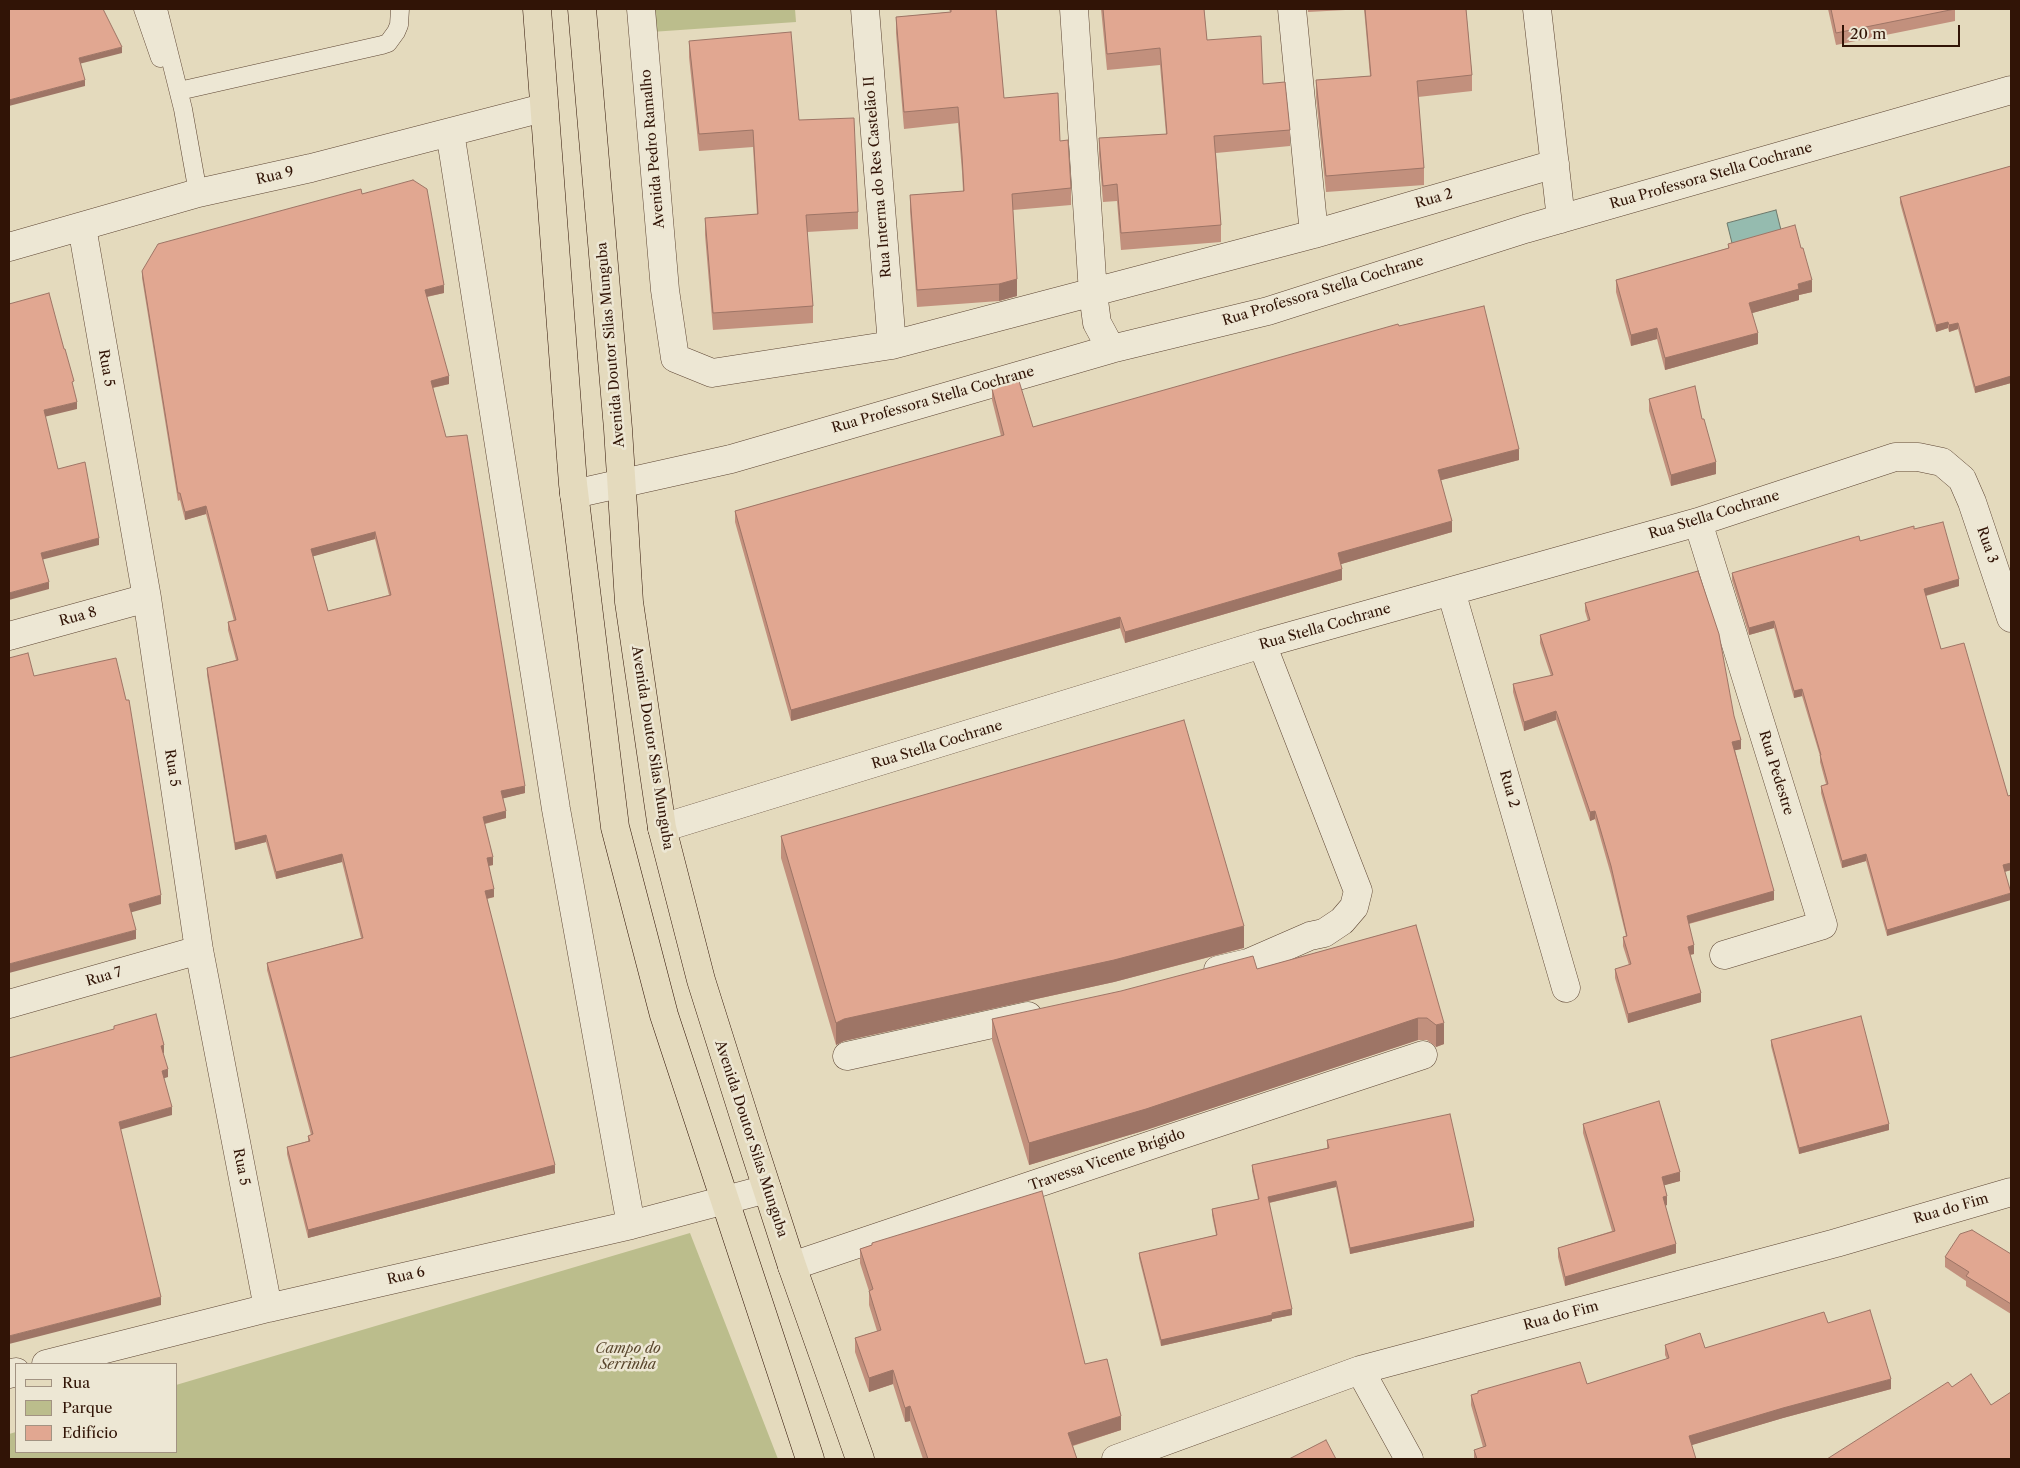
<!DOCTYPE html>
<meta charset="utf-8">
<style>
body{margin:0}
#map{position:relative;width:2020px;height:1468px;overflow:hidden;background:#e4dabd;font-family:"Libre Caslon Text",serif}
canvas{display:block}
.frame{position:absolute;inset:0;border:10px solid #311406;pointer-events:none}
.legend{position:absolute;left:15px;top:1363px;width:162px;height:90px;box-sizing:border-box;background:#ede7d4;border:1px solid #a29382;margin:0;padding:6px 9px;list-style:none;font-size:15px;color:#311406}
.legend li{display:flex;align-items:center;gap:10px;height:25px}
.legend b{width:25px;border:1px solid #a29382}
.scale{position:absolute;left:1842px;top:25px;width:118px;height:22px;box-sizing:border-box;border:2px solid #311406;border-top:0;padding-left:6px;font-size:15px;line-height:18px;white-space:nowrap;color:#311406;-webkit-text-stroke:4px #ede7d4;paint-order:stroke}
</style>
<div id="map">
<canvas width="2020" height="1468"></canvas>
<div class="frame"></div>
<ul class="legend">
<li><b style="height:6px;background:#e4dabd"></b>Rua</li>
<li><b style="height:14px;background:#bbbd8c"></b>Parque</li>
<li><b style="height:14px;background:#e1a791"></b>Edifício</li>
</ul>
<div class="scale">20 m</div>
</div>
<script>
const c = document.querySelector('canvas').getContext('2d');
c.lineJoin = 'round';
function paint(path, color) { c.fillStyle = color; c.fill(path, 'evenodd'); }
const shape = rows => new Path2D(rows.map(r => 'M' + r).join(''));
function trace(path, color, width, dash) { c.strokeStyle = color; c.lineWidth = width; c.lineCap = dash ? 'butt' : 'round'; c.setLineDash(dash || []); c.stroke(path); }
function write(font, color, halo, rows, align = 'center') {
  c.font = font + ' "Libre Caslon Text",serif'; c.lineWidth = 5; c.setLineDash([]); c.textBaseline = 'middle'; c.strokeStyle = halo; c.fillStyle = color; for (const [text, x, y, turn = 0] of rows) {
    c.save(); c.translate(x, y); c.rotate((+turn || 0) * Math.PI / 180); c.textAlign = isNaN(turn) ? turn : align; if (halo) c.strokeText(text, 0, 0); c.fillText(text, 0, 0); c.restore();
  }
}
paint(shape([
 [649,9,795,9,796,22,651,32],
 [690,1233,778,1459,9,1459,9,1434,16,1432,16,1452,176,1452,176,1385]
]), '#bbbd8c');
const water = shape([
 [1776,210,1782,234,1733,247,1727,223,1776,210]
]);
paint(water, '#95bbaf');
trace(water, '#6d786b', 1);
const service = shape([
 [143,9,160,58],
 [158,9,183,109,198,193],
 [179,91,382,45,388,43,396,32,399,25,400,9]
]);
const minor = shape([
 [641,9,665,290,675,358,712,373,892,345,1314,234,1555,164],
 [865,9,892,345],
 [1074,9,1093,293,1097,323,1111,349],
 [1292,9,1314,234],
 [1537,9,1561,219],
 [450,132,556,809,631,1225],
 [82,227,147,598,199,950,268,1308],
 [9,247,198,193,311,168,543,108],
 [574,494,731,459,1111,349,1268,311,1525,229,2011,90],
 [1698,522,1823,925,1724,955],
 [1451,591,1566,988],
 [9,636,147,598],
 [662,828,1262,644,1698,522,1895,457,1918,457,1942,462,1962,479,1972,502,2011,618],
 [1218,970,1248,963,1310,936,1324,933,1342,921,1354,907,1358,891,1262,644],
 [9,1004,199,950],
 [847,1056,1028,1016],
 [792,1266,1172,1138,1423,1055],
 [46,1364,268,1308,631,1225,767,1189],
 [1360,1370,1409,1459],
 [9,1374,16,1372],
 [1116,1459,1360,1370,1836,1243,2011,1192]
]);
const primary = shape([
 [537,9,573,484,615,827,664,1015,810,1459],
 [582,9,618,429,629,602,662,828,701,980,752,1142,792,1266,860,1459]
]);
trace(service, '#5e4634', 19);
trace(minor, '#5e4634', 29);
trace(primary, '#311406', 29);
trace(service, '#ede7d4', 18);
trace(minor, '#ede7d4', 28);
trace(primary, '#e4dabd', 28);
paint(shape([
 [949,9,996,9,1004,98,1060,141,1071,188,1071,205,1013,210,1017,296,999,301,917,307,910,211,910,195,963,191,962,172,958,123,904,129,896,33,896,17,950,12],
 [1101,9,1204,9,1207,40,1263,84,1290,130,1290,146,1216,153,1221,225,1221,242,1121,250,1117,201,1103,202,1099,154,1099,138,1166,134,1160,65,1107,70],
 [1308,9,1466,9,1472,75,1472,91,1418,97,1424,168,1424,185,1326,192,1316,97,1316,80,1370,76,1364,9,1308,12],
 [1828,9,1955,9,1955,21,1836,45],
 [689,41,799,120,858,212,858,229,807,232,813,306,813,323,713,330,705,235,705,218,757,214,753,147,699,151,689,57],
 [2011,166,2011,383,1975,393,1958,329,1949,332,1948,328,1936,332,1900,203,1900,197],
 [362,194,444,293,427,297,449,384,433,388,525,793,503,798,506,818,485,824,493,865,489,866,494,897,487,899,555,1173,308,1238,287,1154,287,1147,308,1141,308,1136,311,1135,267,970,267,963,361,938,342,862,276,879,266,842,235,850,207,675,207,668,236,660,228,630,228,622,234,621,206,514,185,520,180,500,178,501,142,278,142,271],
 [375,539,389,595,328,611,313,556],
 [1728,244,1812,292,1799,295,1799,300,1752,313,1758,344,1665,370,1657,339,1631,346,1616,292,1616,280,1728,248],
 [1399,326,1519,460,1441,480,1452,532,1341,564,1342,580,1125,643,1120,628,791,721,735,522,735,511,1001,436,992,400,992,389,1033,427],
 [1649,399,1716,474,1671,486,1649,411],
 [1914,529,1959,586,1926,596,1941,649,2011,870,2005,872,1887,936,1866,861,1842,868,1821,793,1821,786,1826,784,1820,762,1820,756,1802,696,1794,698,1774,628,1749,635,1732,580,1732,573,1860,541],
 [1585,603,1734,716,1741,749,1735,750,1774,900,1689,924,1694,954,1690,955,1701,1002,1628,1023,1615,978,1615,969,1629,965,1623,946,1623,937,1626,936,1611,875,1595,819,1590,821,1556,720,1524,731,1513,692,1513,684,1551,676,1540,643,1540,635,1588,621,1585,611],
 [781,836,1244,948,1114,982,844,1041,836,1045,781,858],
 [1416,925,1444,1044,1436,1047,1427,1040,1418,1040,1146,1130,1029,1165,992,1040,992,1019,1257,969],
 [1771,1040,1889,1130,1799,1154,1771,1046],
 [1583,1124,1680,1181,1664,1185,1667,1205,1665,1206,1676,1253,1565,1286,1558,1257,1558,1248,1612,1231,1583,1133],
 [1327,1140,1474,1227,1350,1254,1336,1187,1269,1203,1292,1315,1272,1319,1272,1321,1161,1346,1139,1258,1139,1253,1216,1235,1212,1215,1212,1209,1258,1199,1252,1171,1252,1165,1327,1148],
 [872,1243,1085,1364,1121,1430,1073,1446,1077,1459,923,1459,910,1421,905,1422,893,1384,869,1392,855,1352,855,1338,877,1331,869,1305,869,1291,860,1263,860,1249,872,1245],
 [2011,1254,2011,1314,1966,1286,1966,1281,1945,1267,1945,1257],
 [1828,1323,1891,1389,1783,1418,1691,1445,1696,1459,1474,1459,1474,1450,1483,1447,1471,1405,1471,1395,1478,1393,1478,1391,1587,1384,1667,1359,1665,1355,1665,1345,1705,1348]
]), '#c2907d');
paint(shape([
 [122,47,122,53,79,64,79,58],
 [85,80,85,86,9,106,9,100],
 [1017,279,1017,296,999,301,999,284],
 [1812,280,1812,292,1799,295,1799,300,1749,314,1749,303,1798,284],
 [444,285,444,293,425,297,425,290],
 [1948,322,1948,328,1936,332,1936,325],
 [1958,323,1958,329,1949,332,1949,325],
 [1657,328,1657,339,1631,346,1631,335],
 [1758,333,1758,344,1665,370,1665,358],
 [449,376,449,384,431,388,431,381],
 [2011,376,2011,383,1975,393,1975,387],
 [77,402,77,409,44,417,44,410],
 [1519,449,1519,460,1438,481,1438,470],
 [1716,462,1716,474,1671,486,1671,475],
 [206,506,206,514,185,520,185,512],
 [1452,521,1452,532,1338,565,1338,553],
 [375,532,375,539,311,557,311,549],
 [99,538,99,545,41,560,41,553],
 [1342,569,1342,580,1125,643,1125,632],
 [1959,579,1959,586,1924,596,1924,589],
 [49,582,49,589,9,600,9,593],
 [1120,617,1120,628,791,721,791,710],
 [1774,621,1774,628,1749,635,1749,628],
 [1802,689,1802,696,1794,698,1794,691],
 [1556,711,1556,720,1524,731,1524,722],
 [1741,740,1741,749,1732,751,1732,742],
 [525,786,525,793,501,799,501,791],
 [506,811,506,818,483,824,483,817],
 [1595,811,1595,819,1590,821,1590,812],
 [266,835,266,842,235,850,235,843],
 [342,854,342,862,276,879,276,872],
 [1866,854,1866,861,1842,868,1842,861],
 [493,857,493,865,487,866,487,858],
 [2011,863,2011,870,2003,872,2003,865],
 [494,889,494,897,485,899,485,891],
 [1774,891,1774,900,1687,924,1687,916],
 [2011,893,2011,900,1887,936,1887,930],
 [161,895,161,904,129,913,129,904],
 [1244,926,1244,948,1243,948,1114,982,844,1041,836,1045,836,1023,844,1019],
 [136,930,136,939,9,973,9,964],
 [1694,945,1694,954,1688,955,1688,947],
 [1701,993,1701,1002,1628,1023,1628,1014],
 [1418,1018,1418,1040,1146,1130,1029,1165,1029,1143],
 [1444,1023,1444,1044,1436,1047,1436,1025],
 [164,1045,164,1053,161,1054,161,1046],
 [168,1069,168,1077,162,1079,162,1071],
 [172,1107,172,1115,119,1130,119,1122],
 [1889,1124,1889,1130,1799,1154,1799,1148],
 [555,1165,555,1173,308,1238,308,1230],
 [1680,1172,1680,1181,1662,1186,1662,1177],
 [1336,1181,1336,1187,1268,1203,1268,1197],
 [1667,1196,1667,1205,1663,1206,1663,1197],
 [1474,1221,1474,1227,1350,1254,1350,1248],
 [1676,1244,1676,1253,1565,1286,1565,1277],
 [161,1297,161,1305,9,1344,9,1336],
 [1292,1309,1292,1315,1272,1319,1272,1321,1161,1346,1161,1340],
 [893,1370,893,1384,869,1392,869,1378],
 [1891,1379,1891,1389,1783,1418,1689,1446,1689,1436,1783,1408],
 [910,1406,910,1421,905,1422,905,1408],
 [1121,1416,1121,1430,1068,1447,1068,1433]
]), '#9e7566');
const building = shape([
 [9,9,103,9,122,47,79,58,85,80,9,100,9,9],
 [951,9,996,9,1004,98,1058,93,1060,141,1068,140,1071,188,1012,194,1017,279,999,284,917,290,910,195,964,191,962,156,958,107,904,112,896,17,951,12,951,9],
 [1103,9,1204,9,1207,40,1261,36,1263,84,1285,82,1290,130,1214,136,1221,225,1121,233,1117,184,1103,186,1099,138,1167,134,1160,48,1107,54,1103,9],
 [1365,9,1466,9,1472,75,1417,81,1424,168,1326,176,1316,80,1371,76,1365,9],
 [1831,9,1955,9,1836,33,1831,9],
 [791,32,799,120,854,118,858,212,806,215,813,306,713,313,705,218,758,214,753,130,699,134,689,41,791,32],
 [2011,166,2011,376,1975,387,1958,323,1949,325,1948,322,1936,325,1900,197,2011,166],
 [413,180,427,189,444,285,425,290,449,376,431,381,446,437,467,435,525,786,501,791,506,811,483,817,493,857,487,858,494,889,485,891,555,1165,308,1230,287,1147,310,1141,308,1136,313,1134,267,963,363,938,342,854,276,872,266,835,235,843,207,668,238,660,228,622,236,620,206,506,185,512,180,493,178,493,142,271,158,244,361,189,362,194,413,180],
 [375,532,391,595,328,611,311,549,375,532],
 [1795,225,1801,248,1803,248,1812,280,1798,284,1799,289,1749,303,1758,333,1665,358,1657,328,1631,335,1616,280,1729,248,1728,244,1795,225],
 [49,293,64,349,65,349,74,381,72,382,77,402,44,410,58,469,85,462,99,538,41,553,49,582,9,593,9,304,49,293],
 [1484,306,1519,449,1438,470,1452,521,1338,553,1342,569,1125,632,1120,617,791,710,735,511,1004,435,992,389,1019,381,1033,427,1398,324,1399,326,1484,306],
 [1695,386,1702,419,1704,419,1716,462,1671,475,1649,399,1695,386],
 [1943,522,1959,579,1924,589,1941,649,1964,643,2008,796,2011,795,2011,863,2003,865,2011,893,1887,930,1866,854,1842,861,1821,786,1828,784,1820,755,1821,755,1802,689,1794,691,1774,621,1749,628,1732,573,1859,536,1860,541,1914,526,1914,529,1943,522],
 [1698,571,1719,634,1734,716,1741,740,1732,742,1774,891,1687,916,1694,945,1688,947,1701,993,1628,1014,1615,969,1631,964,1623,937,1627,936,1611,866,1595,811,1590,812,1556,711,1524,722,1513,684,1553,675,1540,635,1590,620,1585,603,1698,571],
 [28,653,34,676,116,658,126,700,129,700,161,895,129,904,136,930,9,964,9,658,28,653],
 [1184,720,1244,926,1114,960,844,1019,836,1023,781,836,1184,720],
 [1416,925,1444,1023,1436,1025,1427,1018,1418,1018,1146,1109,1029,1143,992,1019,1121,991,1253,956,1257,969,1416,925],
 [156,1014,164,1045,161,1046,168,1069,162,1071,172,1107,119,1122,161,1297,9,1336,9,1058,114,1029,114,1026,156,1014],
 [1861,1016,1889,1124,1799,1148,1771,1040,1861,1016],
 [1659,1101,1680,1172,1662,1177,1667,1196,1663,1197,1676,1244,1565,1277,1558,1248,1615,1231,1583,1124,1659,1101],
 [1450,1114,1474,1221,1350,1248,1336,1181,1268,1197,1292,1309,1272,1313,1272,1315,1161,1340,1139,1253,1217,1235,1212,1209,1259,1199,1252,1165,1329,1148,1327,1140,1450,1114],
 [1042,1191,1085,1364,1107,1359,1121,1416,1068,1433,1077,1459,928,1459,910,1406,905,1408,893,1370,869,1378,855,1338,881,1330,869,1291,873,1289,860,1249,872,1245,872,1243,1042,1191],
 [1972,1230,2011,1254,2011,1304,1966,1276,1969,1272,1945,1257,1960,1234,1972,1230],
 [1870,1310,1891,1379,1783,1408,1689,1436,1696,1459,1477,1459,1474,1450,1486,1446,1471,1395,1478,1393,1478,1391,1580,1362,1587,1384,1669,1358,1665,1345,1700,1333,1705,1348,1824,1312,1828,1323,1870,1310],
 [1971,1374,1991,1405,2011,1392,2011,1459,1827,1459,1948,1382,1952,1387,1971,1374],
 [1326,1440,1336,1459,1289,1459,1326,1440]
]);
paint(building, '#e1a791');
trace(building, '#9e7566', 1);
write('14px', '#311406', '#ede7d4', [
 ["Avenida Pedro Ramalho",653,149,-95],
 ["Rua 9",275,176,-13],
 ["Rua Professora Stella Cochrane",1711,176,-16],
 ["Rua Interna do Res Castelão II",878,177,-95],
 ["Rua 2",1434,199,-16],
 ["Rua Professora Stella Cochrane",1323,291,-17],
 ["Avenida Doutor Silas Munguba",611,345,-95],
 ["Rua 5",106,368,80],
 ["Rua Professora Stella Cochrane",933,400,-16],
 ["Rua Stella Cochrane",1714,515,-17],
 ["Rua 3",1987,545,71],
 ["Rua 8",78,617,-15],
 ["Rua Stella Cochrane",1325,627,-16],
 ["Rua Stella Cochrane",937,745,-17],
 ["Avenida Doutor Silas Munguba",652,748,81],
 ["Rua 5",172,768,81],
 ["Rua Pedestre",1776,773,73],
 ["Rua 2",1509,789,74],
 ["Rua 7",104,977,-16],
 ["Avenida Doutor Silas Munguba",751,1139,72],
 ["Travessa Vicente Brígido",1107,1160,-19],
 ["Rua 5",241,1167,79],
 ["Rua do Fim",1951,1209,-16],
 ["Rua 6",406,1276,-13],
 ["Rua do Fim",1561,1316,-15]
]);
write('italic 14px', '#5a472e', '#ede7d4', [
 ["Campo do",628,1349],
 ["Serrinha",628,1365]
]);
</script>
